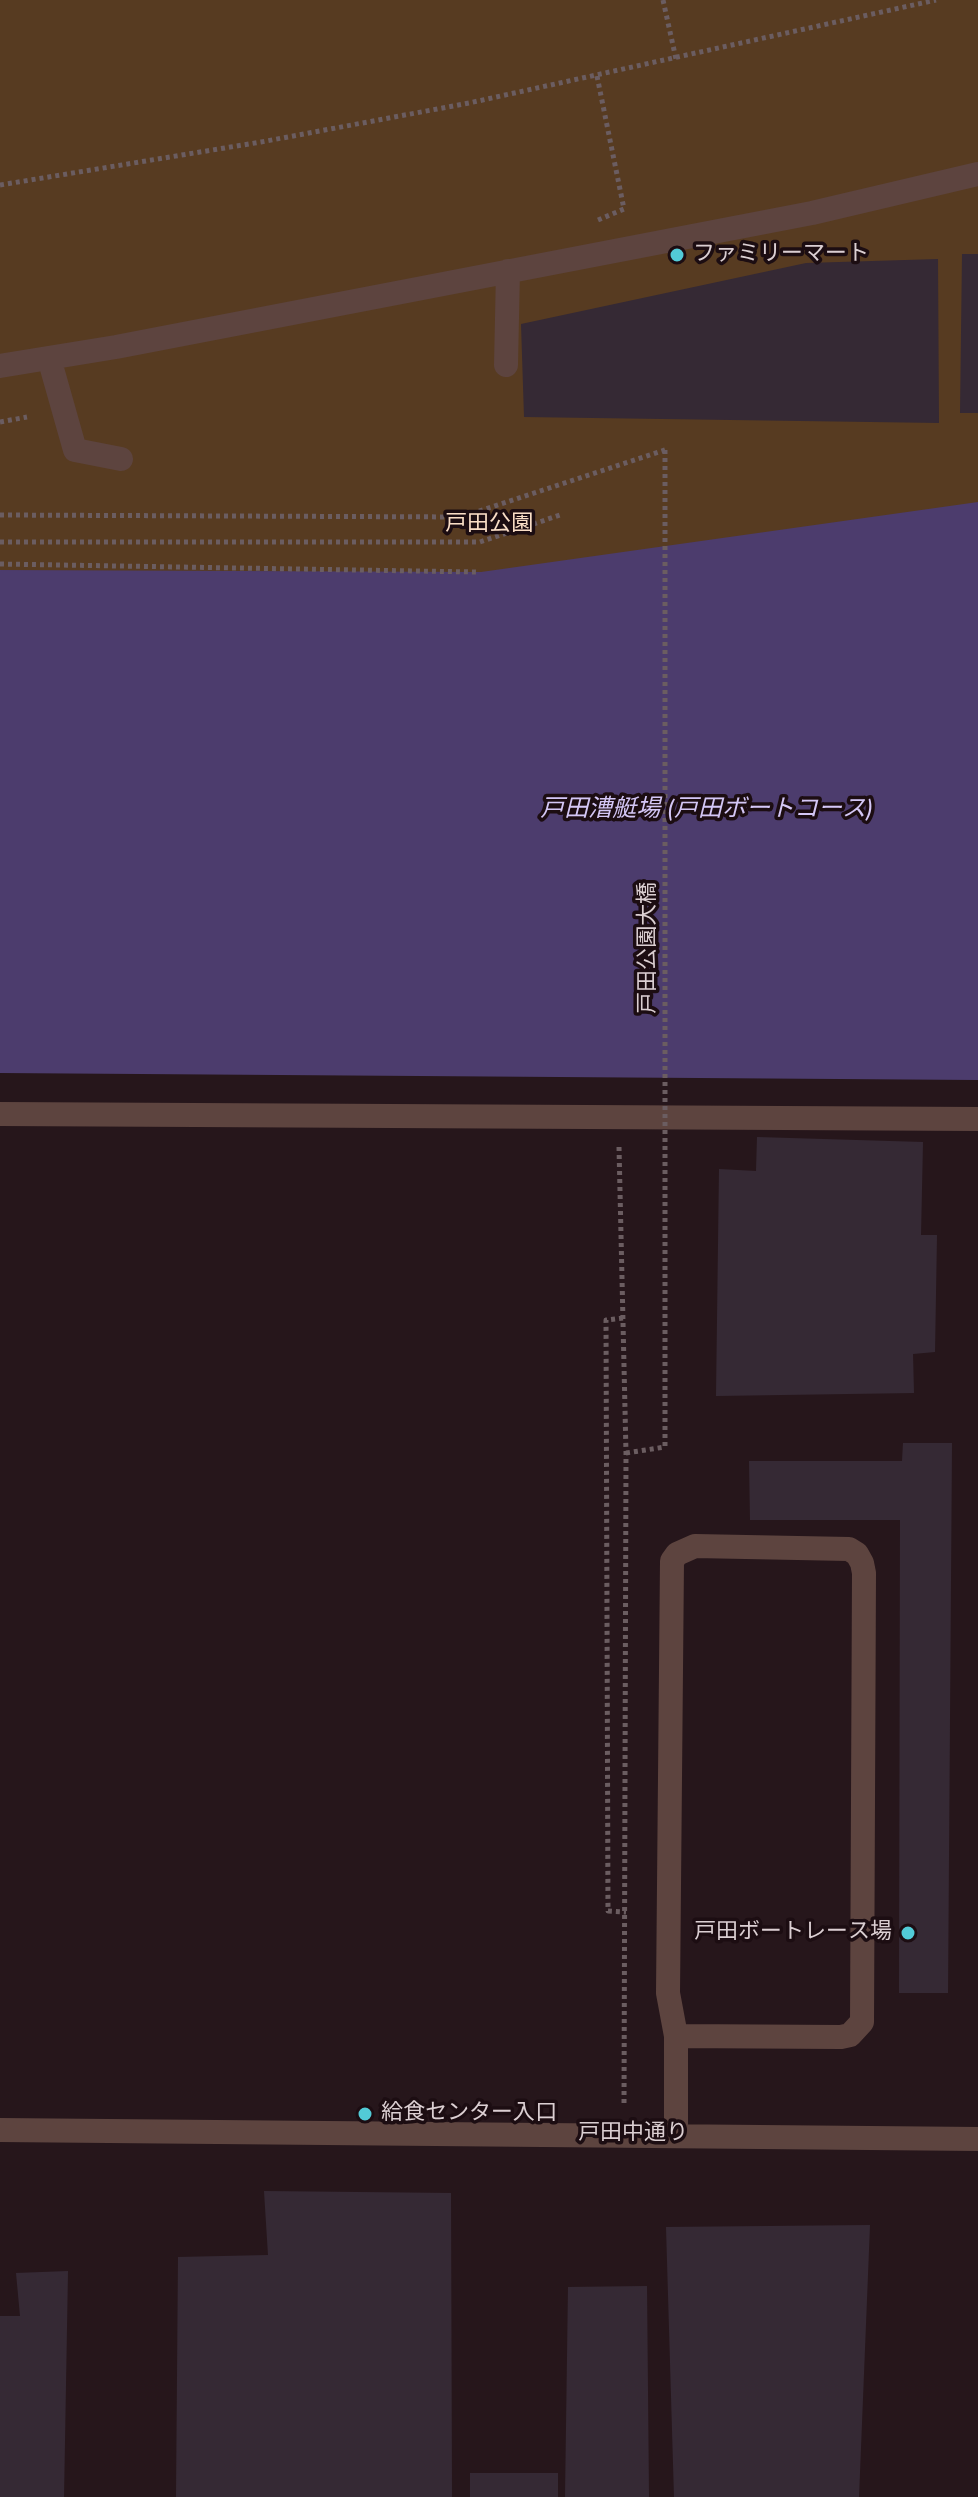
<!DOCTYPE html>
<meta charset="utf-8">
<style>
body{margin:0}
canvas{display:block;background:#26161b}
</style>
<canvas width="978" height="2497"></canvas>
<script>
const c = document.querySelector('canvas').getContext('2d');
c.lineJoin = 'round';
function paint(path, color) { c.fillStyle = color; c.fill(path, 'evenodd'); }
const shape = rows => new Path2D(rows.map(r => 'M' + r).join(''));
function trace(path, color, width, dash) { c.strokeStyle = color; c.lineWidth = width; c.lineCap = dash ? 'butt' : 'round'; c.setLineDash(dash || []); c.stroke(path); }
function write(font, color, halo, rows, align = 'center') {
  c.font = font + ' "Nunito Sans","Noto Sans JP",sans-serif'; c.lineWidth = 7; c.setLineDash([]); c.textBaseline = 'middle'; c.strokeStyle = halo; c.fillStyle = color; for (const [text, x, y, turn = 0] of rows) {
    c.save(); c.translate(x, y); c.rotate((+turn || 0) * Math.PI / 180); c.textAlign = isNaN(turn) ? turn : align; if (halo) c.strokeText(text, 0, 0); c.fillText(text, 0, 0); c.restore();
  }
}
paint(shape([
 [0,0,978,0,978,1050,0,1060]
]), '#573b21');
paint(shape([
 [978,502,978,1080,0,1073,0,570,481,572]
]), '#4c3c6d');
paint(shape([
 [962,254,978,254,978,413,960,413],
 [938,259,939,423,524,417,521,324,806,263],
 [757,1137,923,1142,921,1235,937,1235,935,1352,913,1354,914,1393,716,1396,719,1169,756,1171],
 [903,1443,952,1443,948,1993,899,1993,900,1520,750,1520,749,1461,902,1461],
 [264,2191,451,2193,452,2497,176,2497,178,2257,268,2255],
 [870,2225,859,2497,674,2497,666,2227],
 [68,2271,64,2497,0,2497,0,2316,20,2316,16,2273],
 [647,2286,649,2497,565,2497,568,2287],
 [470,2473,558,2473,558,2497,470,2497]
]), '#352934');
trace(shape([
 [663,0,676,59],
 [597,76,624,209,598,220],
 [0,185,261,142,469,103,936,0],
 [0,422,27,417],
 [0,515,461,517,665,450],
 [0,542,480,542,563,514],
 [0,564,476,572],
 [619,1147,626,1453,624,2105],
 [623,1318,606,1320,608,1911,626,1912],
 [626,1453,665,1447]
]), '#6b5d61', 5, [4, 4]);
trace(shape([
 [49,358,75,450,121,459],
 [506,365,508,271],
 [0,366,116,347,812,213,978,174],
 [0,1114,978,1119],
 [0,2130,978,2139],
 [676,2135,676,2036,668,1993,672,1561,677,1554,695,1546,849,1549,857,1554,862,1563,864,1573,862,2022,850,2035,841,2037,676,2036]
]), '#5d443f', 24);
trace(shape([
 [665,450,665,1447]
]), '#6b5d61', 5, [4, 4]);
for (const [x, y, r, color] of [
 [677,255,8,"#52cbd7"],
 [908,1933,8,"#52cbd7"],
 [365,2114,8,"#52cbd7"]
]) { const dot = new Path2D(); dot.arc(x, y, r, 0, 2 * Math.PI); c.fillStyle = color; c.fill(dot); trace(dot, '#1c0d12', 3); }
write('22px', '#dbcfd2', '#1c0d12', [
 ["ファミリーマート",693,255],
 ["戸田ボートレース場",892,1933,"right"],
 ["給食センター入口",381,2114]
], 'left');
write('22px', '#fadec6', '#1c0d12', [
 ["戸田公園",489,525]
]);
write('22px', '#dbcfd2', '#1c0d12', [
 ["戸田公園大橋",649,948,-90],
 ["戸田中通り",633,2134]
]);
write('italic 24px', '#d4c7f6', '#1c0d12', [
 ["戸田漕艇場 (戸田ボートコース)",707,810]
]);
</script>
